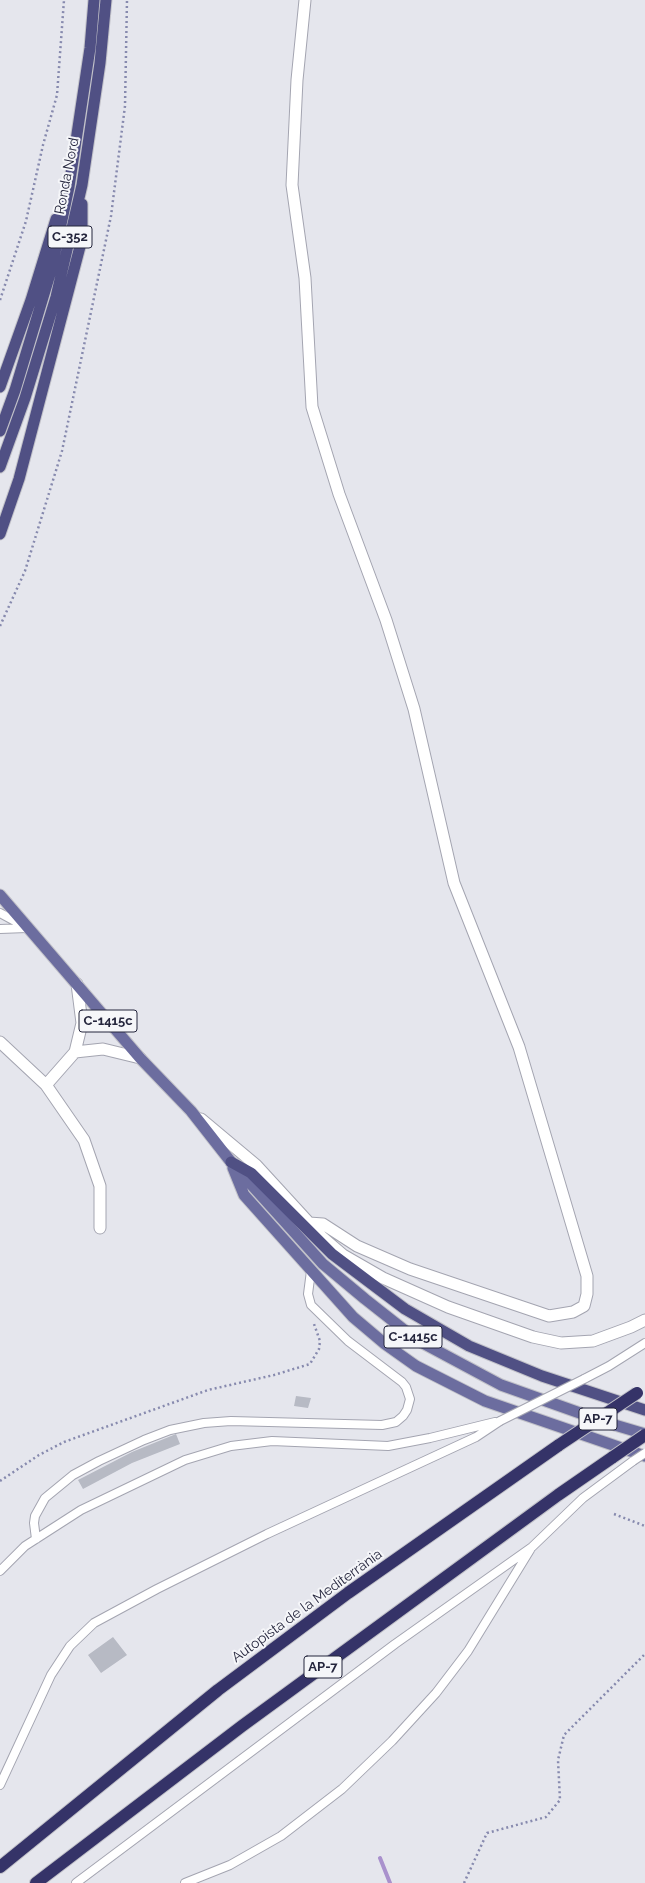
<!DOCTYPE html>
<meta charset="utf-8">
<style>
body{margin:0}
canvas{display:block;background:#e5e6ed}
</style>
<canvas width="645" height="1883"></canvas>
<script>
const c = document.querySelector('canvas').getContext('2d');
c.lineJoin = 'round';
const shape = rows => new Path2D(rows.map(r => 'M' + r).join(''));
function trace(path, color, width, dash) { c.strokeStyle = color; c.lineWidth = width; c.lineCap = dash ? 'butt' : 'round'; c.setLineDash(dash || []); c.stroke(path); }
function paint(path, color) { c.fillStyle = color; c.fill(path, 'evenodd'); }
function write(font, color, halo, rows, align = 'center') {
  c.font = font + ' Raleway,sans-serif'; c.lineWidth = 4; c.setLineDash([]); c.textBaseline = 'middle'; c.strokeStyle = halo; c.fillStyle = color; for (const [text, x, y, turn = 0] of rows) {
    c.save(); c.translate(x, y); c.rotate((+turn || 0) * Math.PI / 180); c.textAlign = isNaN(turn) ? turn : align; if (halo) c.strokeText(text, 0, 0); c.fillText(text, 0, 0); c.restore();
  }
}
trace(shape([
 [380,1858,390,1883]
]), '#a991cd', 4);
paint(shape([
 [296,1396,311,1398,308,1408,294,1406],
 [176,1434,180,1444,132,1463,83,1489,78,1480,132,1452],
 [113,1637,127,1655,101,1673,88,1655]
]), '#b7bac4');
const service = shape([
 [0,913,24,926],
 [0,929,27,928],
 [584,1379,609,1366,645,1343],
 [36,1539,34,1523,35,1516,45,1498,73,1475,99,1461,144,1440,170,1430,204,1423,231,1421,382,1425,396,1422,403,1416,407,1410,410,1399,406,1387,402,1382,348,1341,311,1305,308,1294,311,1271],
 [0,1571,25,1546,81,1510,185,1460,231,1446,272,1441,388,1446,430,1438,495,1422],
 [0,1785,51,1675,70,1646,94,1623,157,1589,267,1534,476,1437,500,1421],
 [76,1883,395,1644,532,1547,583,1498,633,1461],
 [185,1883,230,1865,281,1836,342,1789,392,1741,436,1693,468,1651,530,1550]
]);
const minor = shape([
 [305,0,297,80,292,185,305,278,312,407,339,494,386,620,414,709,454,883,519,1047,587,1276,587,1294,584,1306,573,1312,549,1316,410,1269,357,1246,323,1224,309,1223],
 [0,1042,46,1085,84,1140,100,1186,100,1228],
 [75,1052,103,1049,140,1058],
 [46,1085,75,1052,82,1023,77,984],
 [201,1119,256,1165,322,1237,343,1255,383,1278,448,1307,533,1337,561,1343,593,1341,631,1327,645,1320]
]);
const primary = shape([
 [0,895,140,1058,191,1111,231,1162,323,1264,365,1299,417,1340,501,1385,608,1423,645,1434],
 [233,1168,244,1195,353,1317,385,1344,416,1366,485,1401,645,1456]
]);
const trunk = shape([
 [0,387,31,300,56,219],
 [0,431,15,390,51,271,69,187,90,48,94,0],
 [0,467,25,398,56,297,82,185,100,63,106,0],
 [0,534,19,479,82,239,82,204],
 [231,1162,251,1173,332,1254,405,1309,469,1346,542,1376,645,1410]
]);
const motorway = shape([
 [0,1867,218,1690,348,1593,559,1445],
 [36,1883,242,1726,558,1495,613,1457]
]);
trace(service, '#a4a5b1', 10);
trace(minor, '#a4a5b1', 13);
trace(primary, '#c2c2c9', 13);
trace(trunk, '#c2c2c9', 13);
trace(motorway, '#c2c2c9', 14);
trace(shape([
 [0,300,26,221,43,145,57,95,64,0],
 [0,626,25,571,62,451,111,216,125,106,127,0],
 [0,1481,39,1455,64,1442,208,1390,274,1375,310,1364,319,1349,320,1341,314,1324],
 [614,1514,645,1526],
 [464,1883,487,1833,546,1817,560,1800,558,1760,564,1735,645,1654]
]), '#878aae', 2.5, [2, 3]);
trace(service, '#fff', 8);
trace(minor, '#fff', 11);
trace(primary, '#6c6d9f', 11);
trace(trunk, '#505084', 11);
trace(motorway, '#353368', 12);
const serviceBridge = shape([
 [500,1421,584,1379],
 [633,1461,645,1453]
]);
const motorwayBridge = shape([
 [559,1445,637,1393],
 [613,1457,645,1435]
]);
trace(serviceBridge, '#a4a5b1', 10, []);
trace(motorwayBridge, '#c2c2c9', 14, []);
trace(serviceBridge, '#fff', 8);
trace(motorwayBridge, '#353368', 12);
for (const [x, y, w] of [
 [70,237,44],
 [108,1021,58],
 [413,1337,58],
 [598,1419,38],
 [323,1667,38]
]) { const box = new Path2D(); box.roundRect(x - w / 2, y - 11, w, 22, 3); c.fillStyle = '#f5f6f9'; c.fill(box); trace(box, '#25263d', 1); }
write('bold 13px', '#25263d', null, [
 ["C-352",70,237],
 ["C-1415c",108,1021],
 ["C-1415c",413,1337],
 ["AP-7",598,1419],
 ["AP-7",323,1667]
]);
write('14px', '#25263d', '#f5f6f9', [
 ["Ronda Nord",67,176,-79],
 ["Autopista de la Mediterrània",307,1606,-36]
]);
</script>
